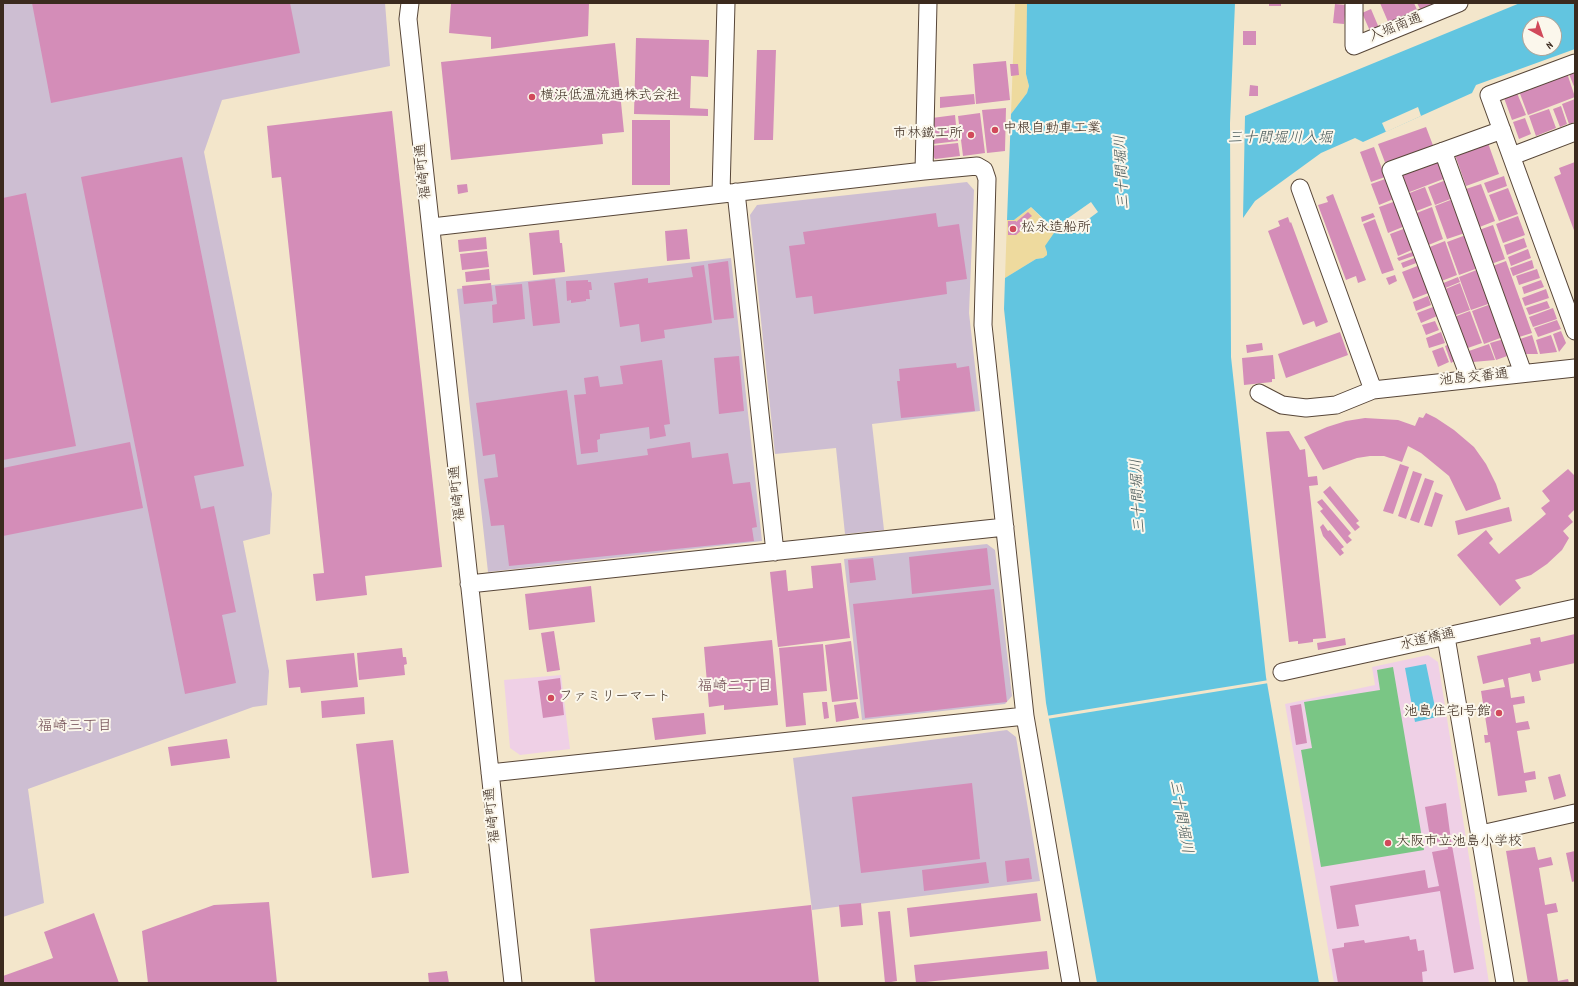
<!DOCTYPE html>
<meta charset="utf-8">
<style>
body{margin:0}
#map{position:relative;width:1578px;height:986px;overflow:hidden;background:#f3e6cb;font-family:Dekko,sans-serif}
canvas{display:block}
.frame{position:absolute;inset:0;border:4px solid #3b2a1e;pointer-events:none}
.north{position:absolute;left:1522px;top:16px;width:40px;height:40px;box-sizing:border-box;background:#fbf7ec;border:1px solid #aea59a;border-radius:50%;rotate:140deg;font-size:11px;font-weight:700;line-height:16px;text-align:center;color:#3b2a1e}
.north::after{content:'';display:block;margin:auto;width:14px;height:18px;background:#d1495b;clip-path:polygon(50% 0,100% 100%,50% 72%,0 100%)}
</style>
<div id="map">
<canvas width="1578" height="986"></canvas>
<div class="frame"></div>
<div class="north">N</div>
</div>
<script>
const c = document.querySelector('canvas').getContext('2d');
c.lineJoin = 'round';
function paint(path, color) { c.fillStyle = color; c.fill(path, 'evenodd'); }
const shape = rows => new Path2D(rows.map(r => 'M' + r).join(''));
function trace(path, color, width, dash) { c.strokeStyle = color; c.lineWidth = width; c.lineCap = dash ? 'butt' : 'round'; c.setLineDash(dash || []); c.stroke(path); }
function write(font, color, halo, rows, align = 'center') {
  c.font = font + ' Dekko,"Klee One",sans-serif'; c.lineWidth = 4; c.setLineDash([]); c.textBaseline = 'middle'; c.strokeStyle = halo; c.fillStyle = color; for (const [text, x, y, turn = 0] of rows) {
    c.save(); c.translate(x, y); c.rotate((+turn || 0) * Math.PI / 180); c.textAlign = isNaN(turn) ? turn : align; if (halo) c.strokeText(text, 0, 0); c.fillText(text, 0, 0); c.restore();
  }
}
paint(shape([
 [1428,655,1438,662,1489,983,1334,983,1285,704,1375,685,1372,667],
 [561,675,570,749,520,755,510,748,504,680]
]), '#efd0e6');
paint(shape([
 [3,3,385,3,390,66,222,100,204,152,272,494,270,534,243,541,269,671,267,705,253,707,28,789,44,903,3,917],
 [967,182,974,190,969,313,980,411,872,424,884,530,845,534,836,448,775,454,750,215,757,205],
 [731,258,762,541,488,572,457,289],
 [987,544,995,550,1012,696,1005,704,862,720,844,559],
 [1007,730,1016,737,1040,881,812,910,793,758]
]), '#cdbed2');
paint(shape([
 [1393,667,1424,850,1321,867,1301,750,1312,748,1304,702,1380,690,1377,670]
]), '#7ac685');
paint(shape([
 [1015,3,1027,3,1026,74,1029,86,1027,93,1011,114],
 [1031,207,1053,230,1054,233,1047,255,1043,258,1036,259,1005,278,1007,220,1014,220]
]), '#eeda9e');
paint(shape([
 [1027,3,1235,3,1230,123,1231,357,1266,677,1319,983,1097,983,1046,703,1004,309,1005,278,1036,259,1043,258,1047,255,1047,252,1045,246,1054,233,1052,227,1031,207,1014,220,1007,220,1011,114,1027,93,1029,86,1026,74],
 [1520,3,1575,3,1575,49,1476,85,1472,93,1363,142,1355,138,1321,153,1255,201,1243,218,1245,116],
 [1530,24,1554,24,1554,48,1530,48],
 [1426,664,1437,717,1415,722,1405,668]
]), '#62c5e0');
paint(shape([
 [1418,107,1421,116,1386,132,1382,123],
 [1091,202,1098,212,1071,232,1064,221],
 [1269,680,1269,683,1047,719,1046,716]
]), '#f3e6cb');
paint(shape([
 [32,3,290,3,300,53,51,103],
 [451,3,589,3,588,36,491,49,491,37,449,33],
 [1269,3,1281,3,1281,6,1269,6],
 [1380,3,1414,3,1418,12,1389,24],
 [1417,3,1440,3,1421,11],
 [1335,4,1346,5,1344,24,1333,23],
 [1371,9,1379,28,1370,31,1362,13],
 [1243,31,1256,31,1256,45,1243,45],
 [636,38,709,40,708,77,691,76,690,108,708,109,708,116,634,114],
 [615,43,624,132,602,134,603,144,451,160,441,62],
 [757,50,776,50,773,140,754,140],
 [1006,61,1010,100,976,104,973,64],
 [1010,64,1018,64,1019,75,1011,76],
 [1575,71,1575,89,1569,74],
 [1567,73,1575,97,1528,115,1519,91],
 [1250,85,1258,86,1258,96,1249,96],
 [1517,93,1526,115,1512,120,1504,98],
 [974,94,975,104,940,108,940,97],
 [1575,99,1575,122,1569,124,1562,104],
 [1561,106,1567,124,1560,127,1553,109],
 [1006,108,1005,151,987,153,982,110],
 [1549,109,1556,128,1536,136,1529,116],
 [392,111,442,567,365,576,367,595,316,601,313,574,324,573,281,177,272,178,267,126],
 [980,113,985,153,963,156,958,116],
 [955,115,956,125,933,128,932,118],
 [1525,118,1531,134,1519,139,1513,122],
 [632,120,670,120,670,185,632,185],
 [956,126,958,141,933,144,932,129],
 [1426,127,1434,148,1386,165,1378,144],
 [958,143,960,156,935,159,931,153,930,146],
 [1488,143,1499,174,1466,186,1455,155],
 [1374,147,1385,177,1371,182,1360,152],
 [182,157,244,466,194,476,201,509,214,506,236,612,222,615,236,683,185,694,81,177],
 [1436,162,1441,164,1446,178,1407,193,1401,178,1404,174],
 [1575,162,1575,233,1554,177,1561,174,1559,168],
 [1504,176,1507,186,1488,193,1484,183],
 [1388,178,1396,198,1379,205,1371,184],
 [1446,180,1453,198,1435,205,1428,187],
 [467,184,468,192,458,194,457,185],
 [1481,184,1495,221,1477,228,1463,190],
 [1425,187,1432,205,1414,212,1407,194],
 [1508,188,1518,214,1499,221,1489,195],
 [26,193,76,446,3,460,3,198],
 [1333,194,1366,280,1358,283,1356,276,1346,280,1318,205,1328,202,1326,197],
 [1453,199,1465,233,1447,239,1435,206],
 [1396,201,1405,226,1388,233,1379,207],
 [1432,207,1443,239,1426,246,1414,214],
 [1028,212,1032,216,1023,223,1026,226,1016,235,1008,235,1008,221,1016,221,1016,222],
 [936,213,938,227,959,224,967,279,946,282,947,294,814,314,812,296,796,298,789,246,805,244,803,232],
 [1373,213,1375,217,1362,222,1361,217],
 [1518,216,1525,235,1503,243,1496,224],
 [1288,217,1290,223,1291,222,1328,322,1316,327,1314,321,1303,325,1268,231,1280,226,1278,221],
 [1375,219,1394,270,1382,274,1363,224],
 [1493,225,1505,259,1491,264,1479,230],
 [1406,228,1414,249,1398,256,1390,234],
 [687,229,690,259,667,261,665,231],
 [559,230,560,243,562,243,565,272,533,275,529,233],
 [1466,235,1478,268,1459,275,1447,242],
 [486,237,487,249,459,252,458,240],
 [1524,238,1527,247,1507,255,1504,245],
 [1445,241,1457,275,1439,282,1427,248],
 [1528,249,1531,258,1511,266,1508,257],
 [487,251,489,267,462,270,460,254],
 [1415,251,1416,255,1399,261,1397,258],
 [1417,257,1419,262,1403,268,1401,263],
 [1532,260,1534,268,1513,276,1510,268],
 [728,261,734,318,714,320,708,264],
 [1506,261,1532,333,1516,338,1490,267],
 [704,265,712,323,664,330,665,338,641,342,639,324,620,327,614,283,648,278,648,283,693,277,691,267],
 [1420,265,1431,292,1413,299,1402,272],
 [489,269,490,280,466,282,465,272],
 [1479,269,1491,303,1471,310,1459,277],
 [1537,269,1540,278,1519,285,1516,276],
 [1395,275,1397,281,1389,285,1386,278],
 [1458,277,1460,282,1443,289,1441,284],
 [555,279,560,323,533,326,528,282],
 [588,280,588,282,591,282,592,290,589,290,590,299,586,299,586,301,571,303,571,300,567,301,566,281],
 [1541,280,1544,287,1524,294,1522,287],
 [491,283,493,301,464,304,462,286],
 [1460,283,1470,310,1453,316,1443,290],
 [522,284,525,319,493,323,492,305,497,304,495,286],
 [1546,289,1549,298,1525,306,1522,298],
 [1428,296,1431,305,1416,311,1413,302],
 [1547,301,1550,308,1529,315,1526,308],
 [1491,304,1503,337,1484,344,1472,311],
 [1433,307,1437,316,1421,323,1417,313],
 [1553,308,1557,319,1533,327,1529,317],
 [1470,311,1482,343,1465,349,1454,317],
 [1557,320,1561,329,1538,337,1534,328],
 [1435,321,1439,330,1426,335,1422,325],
 [1561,331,1566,343,1559,352,1553,334],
 [1340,332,1348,355,1286,378,1278,354],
 [1441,332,1445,343,1429,348,1426,338],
 [1532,335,1538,354,1523,354,1517,340],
 [1551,335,1557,352,1540,354,1536,340],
 [1504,339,1510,355,1496,360,1490,343],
 [1262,343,1263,350,1247,353,1246,345],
 [1450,344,1456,360,1451,363,1445,346],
 [1489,344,1495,360,1473,362,1468,359,1466,352],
 [1443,347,1449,362,1438,367,1432,351],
 [1273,355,1275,379,1272,379,1272,382,1244,385,1242,358],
 [739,356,744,411,719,414,714,358],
 [662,360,670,424,664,425,666,436,650,439,649,427,600,434,600,439,597,440,598,452,581,454,574,395,586,394,584,378,598,376,600,387,623,384,620,366],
 [956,363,957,368,969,366,975,411,901,418,897,381,900,381,899,369],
 [567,390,577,465,648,455,647,449,690,442,692,458,728,453,733,484,750,482,757,527,752,528,754,541,509,566,504,525,491,526,484,479,498,477,495,454,483,456,476,403],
 [1426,413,1436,418,1454,430,1474,447,1486,464,1496,484,1501,499,1466,511,1449,476,1421,453,1408,446,1402,462,1384,456,1370,456,1357,458,1323,470,1304,437,1327,427,1346,421,1365,418,1398,420,1415,426,1419,417,1423,418],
 [1289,431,1300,450,1305,449,1308,477,1317,476,1318,485,1309,486,1326,638,1313,639,1313,642,1298,644,1298,641,1289,642,1266,432],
 [130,442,143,508,3,536,3,468],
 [1400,464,1409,467,1393,514,1383,511],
 [1568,469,1575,476,1575,509,1568,516,1573,522,1563,531,1569,538,1562,550,1547,564,1531,575,1515,580,1521,588,1500,606,1457,555,1486,530,1493,539,1489,543,1499,554,1546,514,1541,508,1550,501,1542,491],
 [1413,471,1422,474,1406,519,1398,516],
 [1425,478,1434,481,1419,523,1410,520],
 [1330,486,1359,521,1356,523,1360,527,1355,531,1323,492],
 [1435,492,1443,495,1432,527,1424,525],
 [1322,499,1351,533,1348,536,1352,540,1347,544,1320,511,1323,509,1317,502],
 [1509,507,1512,521,1458,535,1455,521],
 [1323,524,1328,531,1330,530,1344,547,1341,549,1344,553,1340,556,1323,536,1320,527],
 [987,548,991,585,912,594,909,557],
 [873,558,876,580,850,583,848,560],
 [841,563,850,638,778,647,770,572,786,570,788,591,813,588,811,566],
 [591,586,595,622,529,630,525,594],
 [994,589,1007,702,865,718,853,604],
 [554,631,560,670,547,672,541,633],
 [1575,634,1575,663,1539,671,1541,680,1538,681,1532,682,1530,673,1508,678,1511,698,1524,696,1525,703,1513,705,1516,723,1528,721,1530,729,1517,731,1524,773,1535,771,1536,779,1525,781,1527,792,1498,796,1490,742,1485,743,1484,735,1488,735,1481,691,1505,687,1503,679,1483,684,1477,656,1531,644,1530,639,1540,637,1541,642],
 [1345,638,1346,645,1318,650,1317,643],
 [772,640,778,705,724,710,724,705,709,707,704,647],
 [851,641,858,699,832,702,825,645],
 [823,644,827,691,803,693,806,725,786,727,779,648],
 [402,648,403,657,406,657,407,664,404,665,405,675,359,680,357,653],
 [354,653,358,687,301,693,300,687,289,688,286,660],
 [560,678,564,715,543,718,538,681],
 [364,697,365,714,322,718,321,701],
 [822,702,827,702,829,718,824,719],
 [856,702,859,718,836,722,834,705],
 [1301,704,1307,743,1296,745,1290,706],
 [704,713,706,734,655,740,652,718],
 [227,739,230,758,171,766,168,747],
 [393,740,409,873,372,878,356,744],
 [1560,774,1566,796,1554,800,1548,777],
 [972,783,980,859,861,873,852,797],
 [1446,803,1451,840,1474,969,1454,973,1440,891,1355,905,1359,926,1337,929,1330,886,1425,870,1428,888,1439,886,1432,852,1448,849,1447,840,1431,843,1425,807],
 [1535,847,1538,860,1551,857,1553,865,1539,868,1545,905,1556,903,1558,912,1547,914,1558,981,1568,979,1569,983,1528,983,1506,851],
 [1575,851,1575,881,1572,882,1566,853],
 [1029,858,1032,879,1007,882,1005,861],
 [986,862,989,883,924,891,922,870],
 [1037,893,1041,921,910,937,907,908],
 [269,902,277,983,148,983,142,931,214,905],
 [861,903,863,925,841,927,839,905],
 [811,905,819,983,595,983,590,929],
 [890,911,897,981,885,983,878,912],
 [94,913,119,983,3,983,3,976,53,958,44,932],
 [1409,936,1410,940,1416,939,1418,951,1424,950,1427,971,1422,972,1423,983,1338,983,1332,949,1344,947,1344,943,1364,940,1365,943],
 [1047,951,1049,969,916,983,914,965],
 [447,971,449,983,429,983,428,973]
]), '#d48db8');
const minor = shape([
 [410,3,408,19,513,983],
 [1354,3,1354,46,1459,3],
 [1575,63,1489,95,1575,331],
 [1443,151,1523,373],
 [1512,156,1575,132],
 [924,171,928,3],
 [1300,188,1373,390],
 [736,192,775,552],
 [721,193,726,3],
 [432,227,924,171,977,166,984,170,987,179,983,325,1025,716,1071,983],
 [1470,379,1391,170,1502,130],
 [1259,393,1282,405,1306,408,1336,405,1373,390,1575,368],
 [469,584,1005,527],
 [1446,637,1505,983],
 [1282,672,1575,608],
 [490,773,1025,716],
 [1481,834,1575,813]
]);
trace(minor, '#574638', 19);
trace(minor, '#fff', 17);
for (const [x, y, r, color] of [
 [532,97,4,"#d1495b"],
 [995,130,4,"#d1495b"],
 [971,135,4,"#d1495b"],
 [1013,229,4,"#d1495b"],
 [551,698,4,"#d1495b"],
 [1499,713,4,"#d1495b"],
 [1388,843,4,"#d1495b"]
]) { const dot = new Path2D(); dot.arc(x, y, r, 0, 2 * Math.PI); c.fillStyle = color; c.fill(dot); trace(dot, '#fbf7ec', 1.5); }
write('14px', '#3b2a1e', '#fbf7ec', [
 ["入堀南通",1396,29,-22],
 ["福崎町通",425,171,-96],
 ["池島交番通",1474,379,-6],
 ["福崎町通",459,493,-96],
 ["水道橋通",1428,641,-13],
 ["福崎町通",494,815,-96]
]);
write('14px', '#3b2a1e', '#fbf7ec', [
 ["横浜低温流通株式会社",540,97],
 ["中根自動車工業",1003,130],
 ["市林鐵工所",963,135,"right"],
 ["松永造船所",1021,229],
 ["ファミリーマート",559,698],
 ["池島住宅1号館",1491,713,"right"],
 ["大阪市立池島小学校",1396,843]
], 'left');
write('italic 15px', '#475858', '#fbf7ec', [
 ["三十間堀川入堀",1280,140],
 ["三十間堀川",1124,172,-93],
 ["三十間堀川",1140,496,-93],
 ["三十間堀川",1179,817,80]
]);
write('15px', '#714d54', '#fbf7ec', [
 ["福崎二丁目",735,688],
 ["福崎三丁目",75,728]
]);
</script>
